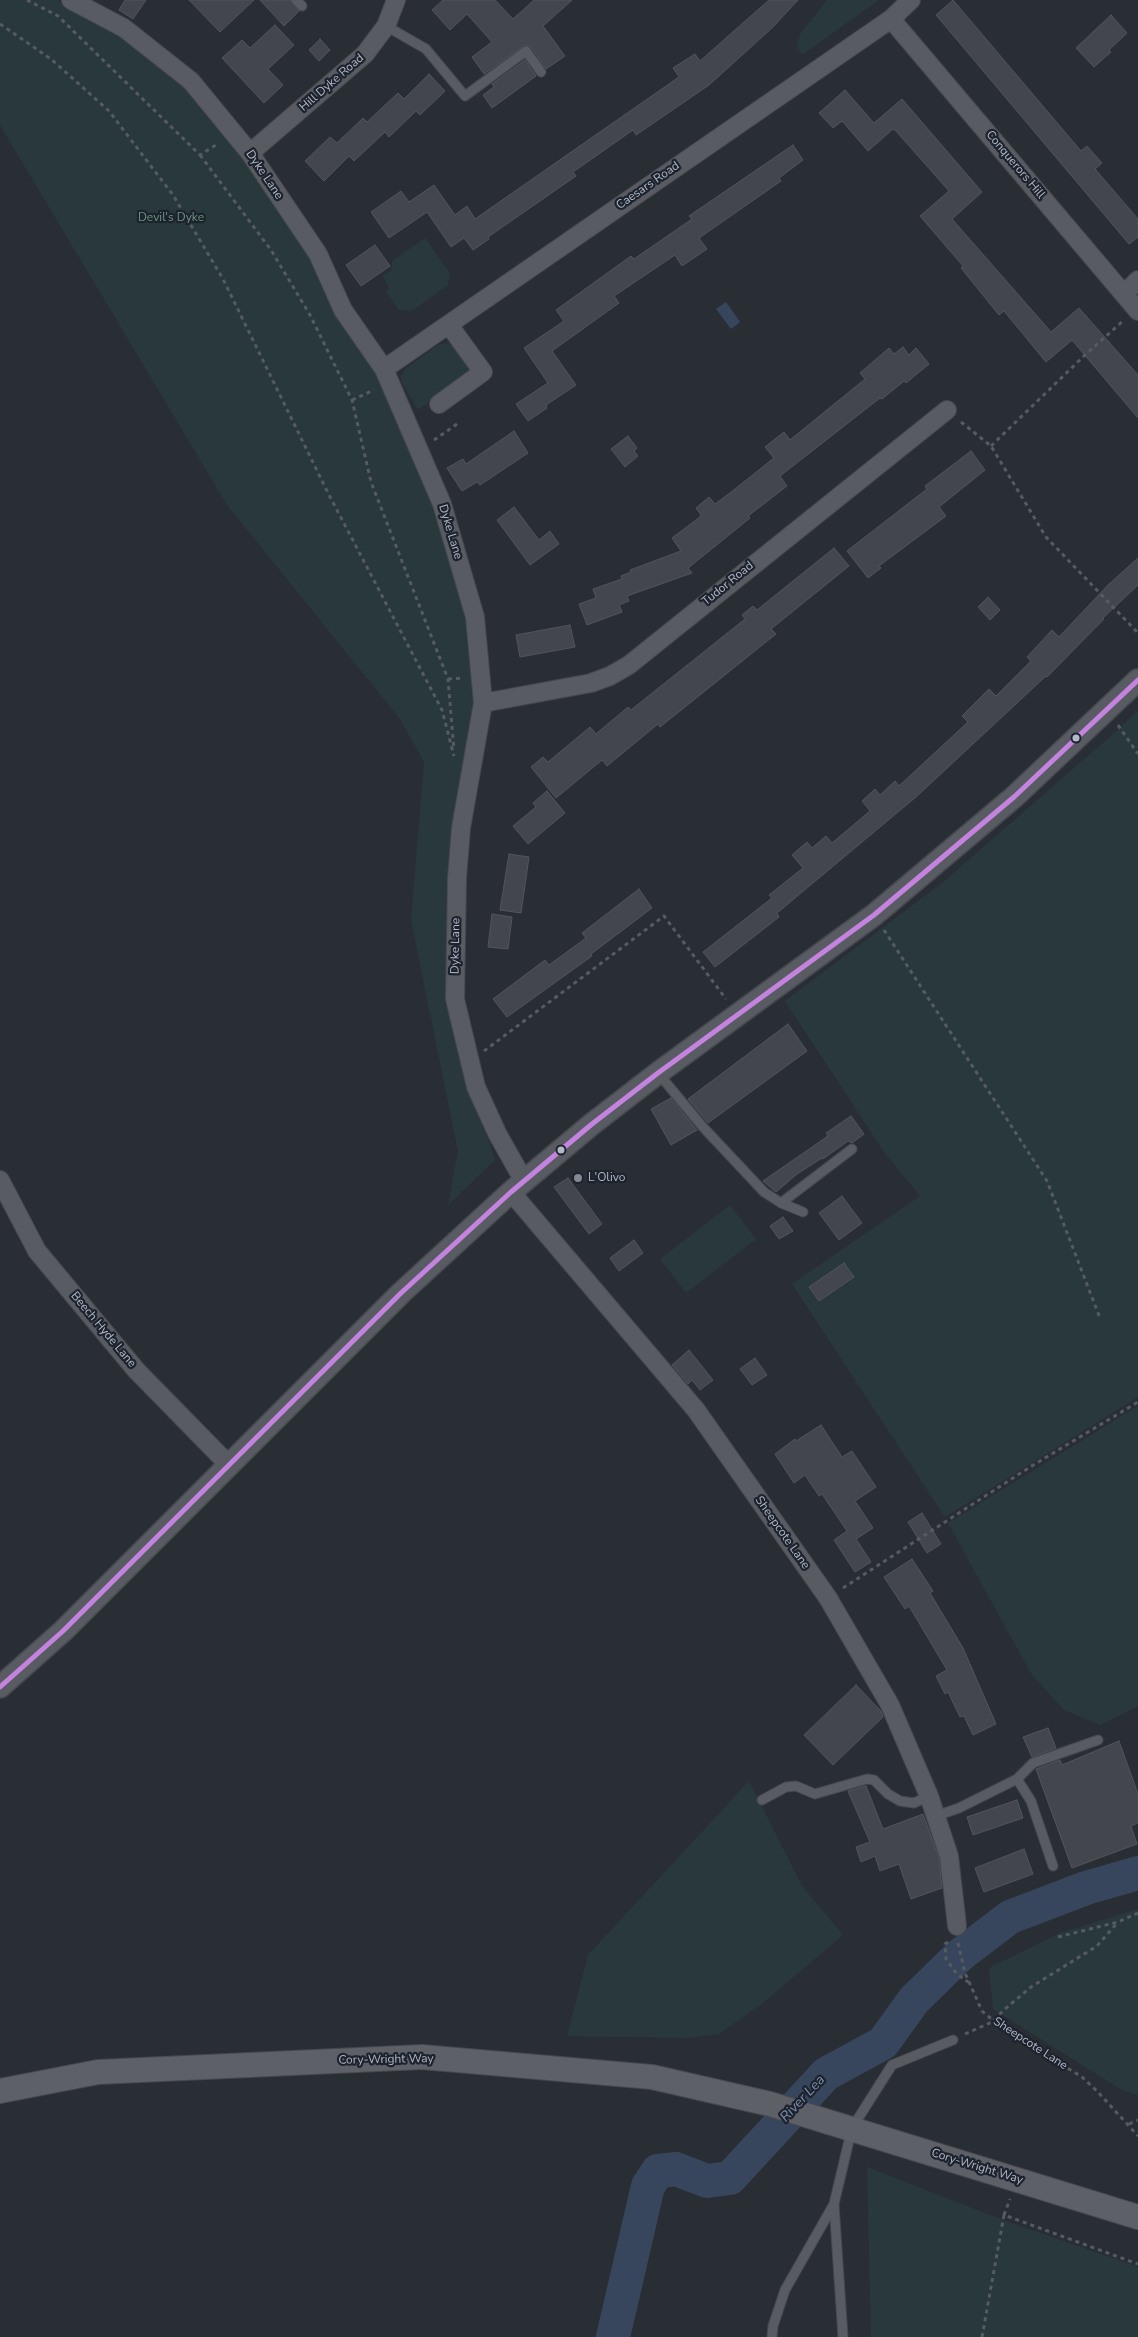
<!DOCTYPE html>
<style>
body{margin:0}
canvas{display:block;background:#292d34}
</style>
<canvas width="1138" height="2337"></canvas>
<script>
const c = document.querySelector('canvas').getContext('2d');
c.lineJoin = 'round';
function paint(path, color) { c.fillStyle = color; c.fill(path, 'evenodd'); }
const shape = rows => new Path2D(rows.map(r => 'M' + r).join(''));
function trace(path, color, width, dash) { c.strokeStyle = color; c.lineWidth = width; c.lineCap = dash ? 'butt' : 'round'; c.setLineDash(dash || []); c.stroke(path); }
function write(font, color, halo, rows, align = 'center') {
  c.font = font + ' "Nunito Sans",sans-serif'; c.lineWidth = 4.5; c.setLineDash([]); c.textBaseline = 'middle'; c.strokeStyle = halo; c.fillStyle = color; for (const [text, x, y, turn = 0] of rows) {
    c.save(); c.translate(x, y); c.rotate((+turn || 0) * Math.PI / 180); c.textAlign = isNaN(turn) ? turn : align; if (halo) c.strokeText(text, 0, 0); c.fillText(text, 0, 0); c.restore();
  }
}
paint(shape([
 [0,0,56,0,120,32,187,86,248,151,379,377,438,518,469,623,478,720,452,1007,474,1095,495,1160,448,1205,458,1151,411,920,424,762,400,719,227,505,0,125],
 [827,0,879,0,802,55,797,46,800,34],
 [425,238,450,273,448,285,412,311,399,310,386,291,389,288,383,276,391,271,392,261],
 [448,343,457,346,470,366,470,371,418,410,402,383,401,376,405,369,438,345],
 [1138,710,1138,1397,945,1517,792,1284,920,1196,884,1152,785,1001,942,883,1120,728],
 [730,1205,756,1239,686,1293,660,1259],
 [1138,1406,1138,1706,1100,1725,1064,1710,1032,1675,948,1523],
 [749,1781,802,1886,843,1935,763,2003,719,2034,688,2038,567,2036,588,1955],
 [1138,1909,1138,2095,1122,2090,993,2009,989,1968,1060,1933],
 [867,2167,1003,2220,1138,2267,1138,2337,871,2337]
]), '#29383b');
paint(shape([
 [726,302,740,322,731,329,716,309]
]), '#38465d');
trace(shape([
 [613,2337,648,2186,658,2171,676,2169,707,2181,730,2178,826,2074,883,2043,914,2000,960,1955,1010,1917,1086,1888,1138,1873]
]), '#38465d', 34);
const building = shape([
 [125,0,146,0,133,19,119,10,125,0],
 [189,0,254,0,220,32,189,0],
 [260,0,290,0,299,11,284,26,260,0],
 [443,0,495,0,513,19,534,0,572,0,543,26,565,56,546,69,531,47,525,45,484,74,472,57,492,42,467,14,450,30,432,10,443,0],
 [769,0,798,0,772,28,709,85,636,135,633,130,573,172,576,176,488,237,489,239,473,250,464,238,451,247,427,212,389,238,371,212,401,191,409,202,434,185,455,215,467,206,475,219,679,77,673,68,695,54,700,61,769,0],
 [953,0,1081,151,1087,146,1102,163,1095,169,1138,219,1138,237,1129,244,936,15,953,0],
 [1111,15,1127,33,1109,50,1111,52,1094,67,1076,48,1111,15],
 [275,25,294,45,268,69,283,85,264,103,222,58,242,40,250,48,275,25],
 [320,39,330,50,319,61,309,50,320,39],
 [525,60,536,76,492,108,483,95,494,87,492,84,525,60],
 [429,74,445,91,420,115,416,111,389,137,385,132,354,161,349,156,324,181,305,161,330,137,337,143,363,118,367,122,398,93,404,99,429,74],
 [845,90,874,123,902,99,982,192,952,219,1051,332,1079,308,1138,375,1138,418,1072,340,1046,362,1004,311,999,315,961,268,963,266,920,216,949,191,896,131,893,129,868,151,842,121,833,128,819,113,845,90],
 [793,145,803,160,779,178,781,181,699,238,707,249,682,266,675,255,614,296,619,303,552,351,576,385,546,405,547,408,528,421,516,404,548,383,524,348,564,321,556,310,631,256,634,259,692,219,689,216,793,145],
 [375,245,390,266,361,286,346,265,375,245],
 [903,347,909,355,916,348,929,364,906,383,904,381,882,399,880,398,780,476,787,486,748,516,750,518,688,568,692,573,627,596,629,601,619,605,622,612,587,625,579,604,596,598,593,589,622,579,621,576,631,572,630,570,681,551,672,538,700,517,701,515,696,508,709,497,715,504,730,493,774,458,765,447,784,432,790,440,865,379,860,373,889,348,894,354,903,347],
 [514,431,528,453,480,485,477,482,462,491,447,468,463,459,466,464,514,431],
 [628,436,637,448,634,451,638,456,625,467,611,449,628,436],
 [971,451,985,470,939,507,946,516,879,566,881,568,868,578,847,551,927,489,925,486,971,451],
 [514,507,539,540,550,531,559,544,530,565,497,520,514,507],
 [834,548,849,566,771,629,776,634,660,727,658,724,607,766,602,760,556,798,531,767,543,757,548,762,590,727,596,734,628,707,631,710,745,619,742,615,753,606,757,610,834,548],
 [1138,558,1138,585,1103,618,1104,619,1047,677,1046,676,916,797,777,913,779,917,715,967,703,952,772,898,769,895,803,868,792,855,807,842,812,848,826,836,832,843,870,811,862,801,875,789,880,795,895,781,899,786,968,722,962,716,989,689,996,696,1031,661,1027,657,1052,630,1059,637,1108,585,1138,558],
 [988,597,1000,610,990,620,978,607,988,597],
 [570,625,575,647,520,657,516,635,570,625],
 [547,791,565,813,528,844,513,826,536,807,533,803,547,791],
 [509,854,529,857,521,913,500,910,509,854],
 [639,889,652,908,591,954,592,956,507,1017,493,999,545,960,549,965,586,938,582,933,639,889],
 [492,914,512,917,508,949,488,947,492,914],
 [788,1024,807,1051,708,1123,688,1099,788,1024],
 [671,1098,697,1130,671,1145,651,1109,671,1098],
 [851,1116,864,1134,852,1143,848,1141,823,1159,822,1158,797,1174,776,1192,763,1181,828,1136,826,1133,851,1116],
 [568,1178,602,1224,589,1234,554,1187,568,1178],
 [842,1196,862,1223,839,1240,819,1213,842,1196],
 [783,1217,793,1231,779,1239,770,1226,783,1217],
 [634,1240,643,1253,619,1271,610,1258,634,1240],
 [844,1263,854,1277,819,1301,809,1287,844,1263],
 [689,1350,713,1380,700,1390,692,1380,688,1384,672,1365,689,1350],
 [755,1358,767,1375,752,1385,740,1369,755,1358],
 [821,1425,842,1457,852,1451,876,1487,855,1501,873,1528,856,1539,871,1562,855,1572,834,1540,847,1531,822,1494,819,1496,805,1475,794,1483,775,1454,795,1439,796,1441,821,1425],
 [922,1513,941,1544,927,1553,908,1522,922,1513],
 [912,1559,933,1591,930,1593,963,1648,996,1724,973,1735,964,1716,960,1717,948,1692,945,1694,936,1676,947,1670,909,1606,905,1609,884,1577,912,1559],
 [856,1685,881,1711,883,1717,833,1765,804,1735,856,1685],
 [1048,1728,1056,1748,1032,1757,1023,1737,1048,1728],
 [1119,1741,1138,1794,1138,1823,1131,1826,1137,1844,1072,1868,1036,1769,1060,1760,1062,1765,1119,1741],
 [866,1786,883,1829,923,1814,939,1858,942,1888,911,1899,899,1864,880,1871,875,1856,861,1862,856,1847,870,1842,848,1791,866,1786],
 [1017,1800,1023,1818,973,1835,967,1817,1017,1800],
 [1024,1849,1033,1874,984,1892,975,1868,1024,1849]
]);
paint(building, '#43464c');
trace(building, '#51555b', 1);
const service = shape([
 [296,0,302,6],
 [386,26,426,49,465,96,526,51,541,72],
 [658,1073,702,1126,764,1192,781,1203,803,1212],
 [781,1203,852,1149],
 [1017,1779,1031,1801,1053,1866],
 [762,1800,786,1787,796,1786,815,1794,867,1779,874,1780,888,1794,900,1801,914,1803,929,1796],
 [936,1816,959,1808,1017,1779,1033,1763,1098,1740],
 [772,2337,773,2326,785,2290,834,2204],
 [843,2337,834,2204,852,2128,892,2065,953,2040]
]);
const minor = shape([
 [71,0,124,28,191,81,250,153,318,254,343,310,384,369,442,504,475,617,483,703,461,828,457,878,455,999,476,1087,498,1135,524,1181],
 [891,19,1138,311],
 [250,153,365,54,386,26,396,0],
 [1124,294,1138,280],
 [384,369,891,19,911,0],
 [439,404,483,372,449,325],
 [483,703,591,683,610,676,629,665,947,410],
 [0,1180,37,1251,136,1370,228,1464],
 [511,1192,696,1410,828,1598,890,1705,929,1796,949,1856,957,1926]
]);
const tertiary = shape([
 [0,1687,63,1631,401,1293,511,1192,592,1124,658,1073,874,915,1014,797,1138,680]
]);
const secondary = shape([
 [0,2091,98,2072,422,2057,652,2077,770,2104,1138,2217]
]);
trace(service, '#45484d', 11);
trace(minor, '#45484d', 20);
trace(tertiary, '#45484d', 24);
trace(secondary, '#45484d', 26);
trace(shape([
 [27,0,58,16,200,155,219,143],
 [0,24,51,59,109,111,173,195,223,279,328,493,442,710,454,756],
 [200,155,271,250,310,315,352,400,371,482,448,679,454,750],
 [352,400,374,390],
 [961,422,991,446,1046,537,1138,633],
 [434,440,460,422],
 [991,446,1086,354,1123,321],
 [448,679,463,678],
 [1118,725,1138,754],
 [884,930,1047,1181,1100,1318],
 [484,1051,664,916,726,999],
 [843,1588,1030,1467,1138,1402],
 [1058,1937,1118,1922,1138,1913],
 [948,1942,945,1944,946,1959,957,1974,968,1982],
 [958,1943,965,1973,982,2011,1002,2028,1082,2077,1097,2091,1138,2136],
 [965,2034,992,2022,1005,2009,1031,1987,1097,1946,1118,1922],
 [1129,2124,1138,2120],
 [1004,2215,1010,2199],
 [982,2337,1004,2215,1138,2264]
]), '#565b5f', 3, [4, 4]);
trace(service, '#585b62', 9);
trace(minor, '#585b62', 18);
trace(tertiary, '#585b62', 21);
trace(secondary, '#5d6066', 24);
trace(shape([
 [0,1687,63,1631,401,1293,511,1192,592,1124,658,1073,874,915,1014,797,1138,680]
]), '#c483df', 5);
for (const [x, y, r, color] of [
 [1076,738,4.5,"#b3b9c5"],
 [561,1150,4.5,"#b3b9c5"],
 [578,1178,5,"#838892"]
]) { const dot = new Path2D(); dot.arc(x, y, r, 0, 2 * Math.PI); c.fillStyle = color; c.fill(dot); trace(dot, '#1d232e', 2); }
write('12px', '#b3b9c5', '#1d232e', [
 ["Hill Dyke Road",332,83,-41],
 ["Conquerors Hill",1015,165,50],
 ["Dyke Lane",264,175,56],
 ["Caesars Road",648,186,-35],
 ["Dyke Lane",450,532,73],
 ["Tudor Road",728,584,-39],
 ["Dyke Lane",456,946,-89],
 ["Beech Hyde Lane",103,1330,50],
 ["Sheepcote Lane",782,1533,55],
 ["Sheepcote Lane",1030,2044,33],
 ["Cory-Wright Way",386,2060,-1],
 ["Cory-Wright Way",977,2167,17]
]);
write('12px', '#6b9477', '#1d232e', [
 ["Devil's Dyke",171,218]
]);
write('12px', '#b3b9c5', '#1d232e', [
 ["L'Olivo",588,1178]
], 'left');
write('italic 14px', '#7c8eaa', '#1d232e', [
 ["River Lea",803,2099,-47]
]);
</script>
